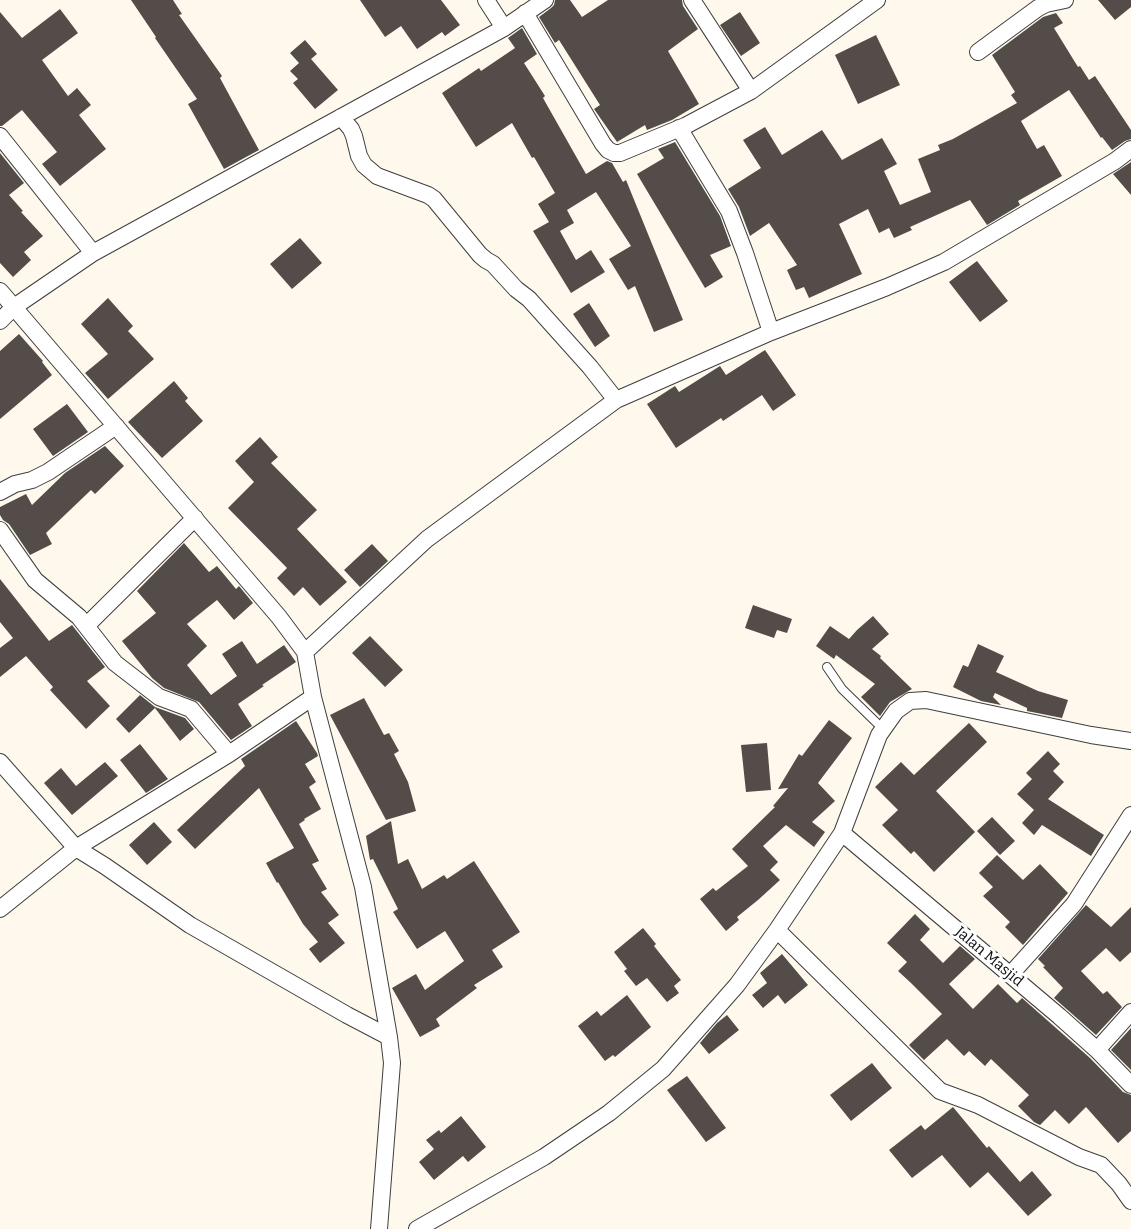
<!DOCTYPE html>
<style>
body{margin:0}
canvas{display:block;background:#fef9ec}
</style>
<canvas width="1131" height="1229"></canvas>
<script>
const c = document.querySelector('canvas').getContext('2d');
c.lineJoin = 'round';
function paint(path, color) { c.fillStyle = color; c.fill(path, 'evenodd'); }
const shape = rows => new Path2D(rows.map(r => 'M' + r).join(''));
function trace(path, color, width, dash) { c.strokeStyle = color; c.lineWidth = width; c.lineCap = dash ? 'butt' : 'round'; c.setLineDash(dash || []); c.stroke(path); }
function write(font, color, halo, rows, align = 'center') {
  c.font = font + ' Bitter,serif'; c.lineWidth = 6; c.setLineDash([]); c.textBaseline = 'middle'; c.strokeStyle = halo; c.fillStyle = color; for (const [text, x, y, turn = 0] of rows) {
    c.save(); c.translate(x, y); c.rotate((+turn || 0) * Math.PI / 180); c.textAlign = isNaN(turn) ? turn : align; if (halo) c.strokeText(text, 0, 0); c.fillText(text, 0, 0); c.restore();
  }
}
paint(shape([
 [131,0,173,0,182,14,179,15,222,76,220,78,259,150,224,169,188,104,197,99,155,38,156,37],
 [360,0,441,0,460,25,445,36,442,32,417,49,401,26,385,37],
 [555,0,570,0,582,17,608,0,682,0,683,6,698,29,668,51,699,104,672,120,647,130,645,125,617,142,594,109,600,105,559,40,555,43,539,17,551,8,554,5],
 [1098,0,1131,0,1131,7,1115,20],
 [60,9,78,33,42,60,68,96,77,88,91,105,79,115,106,149,60,186,42,164,57,152,22,110,2,126,0,126,0,12,22,38],
 [740,12,760,43,741,56,720,25],
 [1056,13,1063,23,1054,28,1078,67,1080,66,1089,80,1095,76,1131,130,1131,139,1125,141,1112,150,1102,137,1101,138,1069,90,1021,121,1037,149,1044,145,1062,176,1018,201,1020,205,987,225,970,200,910,227,912,230,894,238,889,228,879,233,868,209,839,224,862,274,809,298,804,287,796,290,787,270,797,265,769,223,750,236,739,207,728,189,761,168,743,140,765,127,782,155,822,130,842,160,882,138,897,164,884,171,900,205,931,192,918,159,940,150,938,145,953,139,1017,103,1011,95,1015,92,992,55,1043,17],
 [522,28,537,54,524,63,545,96,543,98,586,174,607,161,612,163,623,182,626,180,683,320,654,332,635,286,628,290,609,259,631,246,596,192,567,210,574,223,560,231,576,260,591,250,605,272,571,293,533,231,549,222,538,204,555,193,534,157,532,158,512,123,476,147,442,93,479,68,481,71,515,48,508,38],
 [876,35,900,85,858,104,835,55],
 [305,40,317,54,311,59,338,90,315,109,293,83,298,79,290,71,299,63,290,53],
 [675,142,720,216,731,246,710,255,723,277,705,288,637,174,664,158,658,149],
 [0,153,24,183,9,195,23,211,21,212,43,236,24,252,31,260,13,277,0,263],
 [1131,162,1131,195,1113,174],
 [300,238,322,263,292,289,270,264],
 [977,261,1008,301,980,322,949,282],
 [108,298,133,326,128,331,154,359,108,399,85,373,108,354,81,324],
 [589,303,610,336,595,347,573,314],
 [19,334,43,361,42,362,52,375,0,419,0,351],
 [765,350,796,395,773,411,762,395,723,421,721,418,676,448,647,404,675,386,679,392,720,366,726,375],
 [174,381,188,398,185,401,203,421,162,458,128,422],
 [67,404,88,432,53,456,33,429],
 [260,437,278,457,271,463,317,510,297,529,347,582,320,606,303,587,294,596,277,578,287,568,228,508,254,482,235,461],
 [105,446,124,466,95,494,91,490,46,533,52,544,30,555,9,524,3,520,0,515,0,507,26,494,32,505,65,473],
 [184,543,209,572,217,566,236,589,239,586,253,603,234,620,217,600,187,624,207,646,187,665,211,695,237,676,222,654,242,641,257,664,284,645,296,662,262,685,264,686,238,704,252,726,231,740,199,702,164,688,152,678,122,641,156,613,137,591],
 [372,544,388,561,360,587,344,570],
 [0,579,49,641,72,625,105,667,87,681,110,706,86,729,50,690,53,687,26,656,0,677,0,648,13,638,0,622],
 [753,605,792,619,787,633,777,630,774,638,745,628],
 [873,616,889,634,872,649,881,656,880,658,912,689,890,702,880,716,861,697,875,684,836,655,834,659,816,646,830,626,849,639,857,630],
 [370,636,403,670,385,687,352,653],
 [978,644,1004,656,996,672,1038,691,1068,700,1062,718,1027,711,1027,708,995,693,993,697,1001,705,981,701,953,687,963,665,968,667],
 [140,695,155,707,185,718,194,729,180,741,155,708,129,733,116,719],
 [364,698,384,735,389,733,399,751,394,754,408,782,416,811,386,820,330,715],
 [829,720,852,738,818,783,835,801,812,822,825,832,814,847,786,825,763,846,778,862,770,870,780,880,758,900,737,917,739,920,726,931,700,899,713,888,716,891,748,866,732,849,775,807,773,806,788,788,778,789,799,754,802,756],
 [296,721,317,753,318,756,305,764,316,782,309,787,321,809,304,819,305,820,299,824,319,861,312,864,327,889,321,892,339,915,328,923,345,943,320,963,309,949,318,942,303,924,278,882,277,883,266,863,294,848,259,788,195,849,177,830,245,766,241,759],
 [969,723,987,742,936,791,975,832,934,872,914,851,911,854,882,825,898,810,875,787,901,762,914,775],
 [767,743,771,790,746,792,741,745],
 [140,744,168,779,146,793,120,760],
 [1048,751,1060,764,1053,771,1064,782,1048,799,1104,835,1091,856,1042,825,1034,835,1022,823,1034,810,1017,794,1032,779,1026,773],
 [105,762,118,776,72,815,44,783,61,768,76,786],
 [992,817,1015,841,1000,855,977,831],
 [391,821,398,864,408,859,422,889,444,875,447,879,474,861,520,932,492,950,503,967,474,985,477,988,436,1019,440,1026,420,1037,392,988,416,974,425,990,464,961,445,931,417,949,393,912,398,909,373,859,370,860,366,836],
 [154,822,172,842,147,865,129,845],
 [997,855,1023,880,1040,864,1068,893,1023,945,1005,927,1010,922,983,896,993,887,979,873],
 [1086,905,1111,927,1131,907,1131,952,1120,962,1106,948,1081,971,1103,994,1107,991,1122,1007,1096,1035,1054,998,1063,988,1043,967,1045,966,1038,959],
 [915,914,930,929,920,940,943,963,960,946,975,959,949,984,973,1009,998,984,1017,1003,1022,998,1090,1058,1123,1092,1131,1095,1131,1131,1118,1143,1086,1107,1069,1124,1055,1110,1040,1125,1034,1122,1018,1106,1029,1095,991,1059,985,1066,969,1051,964,1056,947,1039,924,1060,909,1045,942,1014,911,983,898,971,907,962,887,943],
 [643,928,656,944,654,946,681,980,674,986,679,993,667,1002,647,978,636,986,624,971,627,969,614,952],
 [782,954,808,985,785,1004,778,995,763,1008,752,995,767,983,760,973],
 [627,995,651,1027,615,1057,613,1055,605,1061,578,1026,597,1011,601,1016],
 [727,1015,739,1030,709,1054,700,1043,717,1023],
 [1131,1028,1131,1070,1111,1050],
 [872,1063,892,1088,851,1121,830,1095],
 [687,1076,726,1128,706,1142,667,1090],
 [953,1107,987,1148,989,1146,1020,1182,1032,1171,1052,1195,1028,1216,988,1172,970,1188,942,1155,912,1178,889,1150,921,1125,925,1130],
 [461,1116,486,1147,468,1162,463,1156,434,1180,419,1162,434,1149,426,1140,439,1130,441,1133]
]), '#544c49');
const service = shape([
 [827,667,842,689,883,729]
]);
const minor = shape([
 [486,0,504,28],
 [692,0,751,91],
 [525,13,603,144,608,150,614,153,620,153,685,126,751,91,877,0],
 [978,52,1038,8,1046,4,1065,0],
 [679,128,729,211,745,253,771,332],
 [0,136,93,253],
 [0,291,279,617,305,652,313,697,363,887,389,1037,392,1063,379,1229],
 [0,321,14,307,93,253,504,28,545,0],
 [616,400,771,332,887,287,944,262,1115,161,1131,149],
 [0,492,15,484,32,480,48,472,116,426],
 [0,530,35,580,79,617,115,663,159,697,191,709,229,754],
 [86,626,195,518],
 [305,652,427,539,616,400,590,367,529,299,516,289,493,264,486,260,480,255,434,199,428,195,377,176,364,165,359,156,354,136,351,129,341,117],
 [0,762,76,848,229,754,313,697],
 [842,833,1059,1016,1097,1050,1131,1085],
 [0,909,76,848,105,866,190,925,347,1015,389,1037],
 [777,930,940,1091,978,1105,1079,1157,1101,1165,1119,1184,1131,1201],
 [1010,975,1074,904,1131,815],
 [1097,1050,1131,1012],
 [417,1229,544,1157,609,1113,663,1069,737,985,777,930,842,833,879,735,896,711,910,701,926,700,1091,735,1131,741]
]);
trace(service, '#3f3f3f', 10);
trace(minor, '#3f3f3f', 18);
trace(service, '#fff', 8);
trace(minor, '#fff', 16);
write('15px', '#0c0c0c', '#fff', [
 ["Jalan Masjid",989,957,40]
]);
</script>
